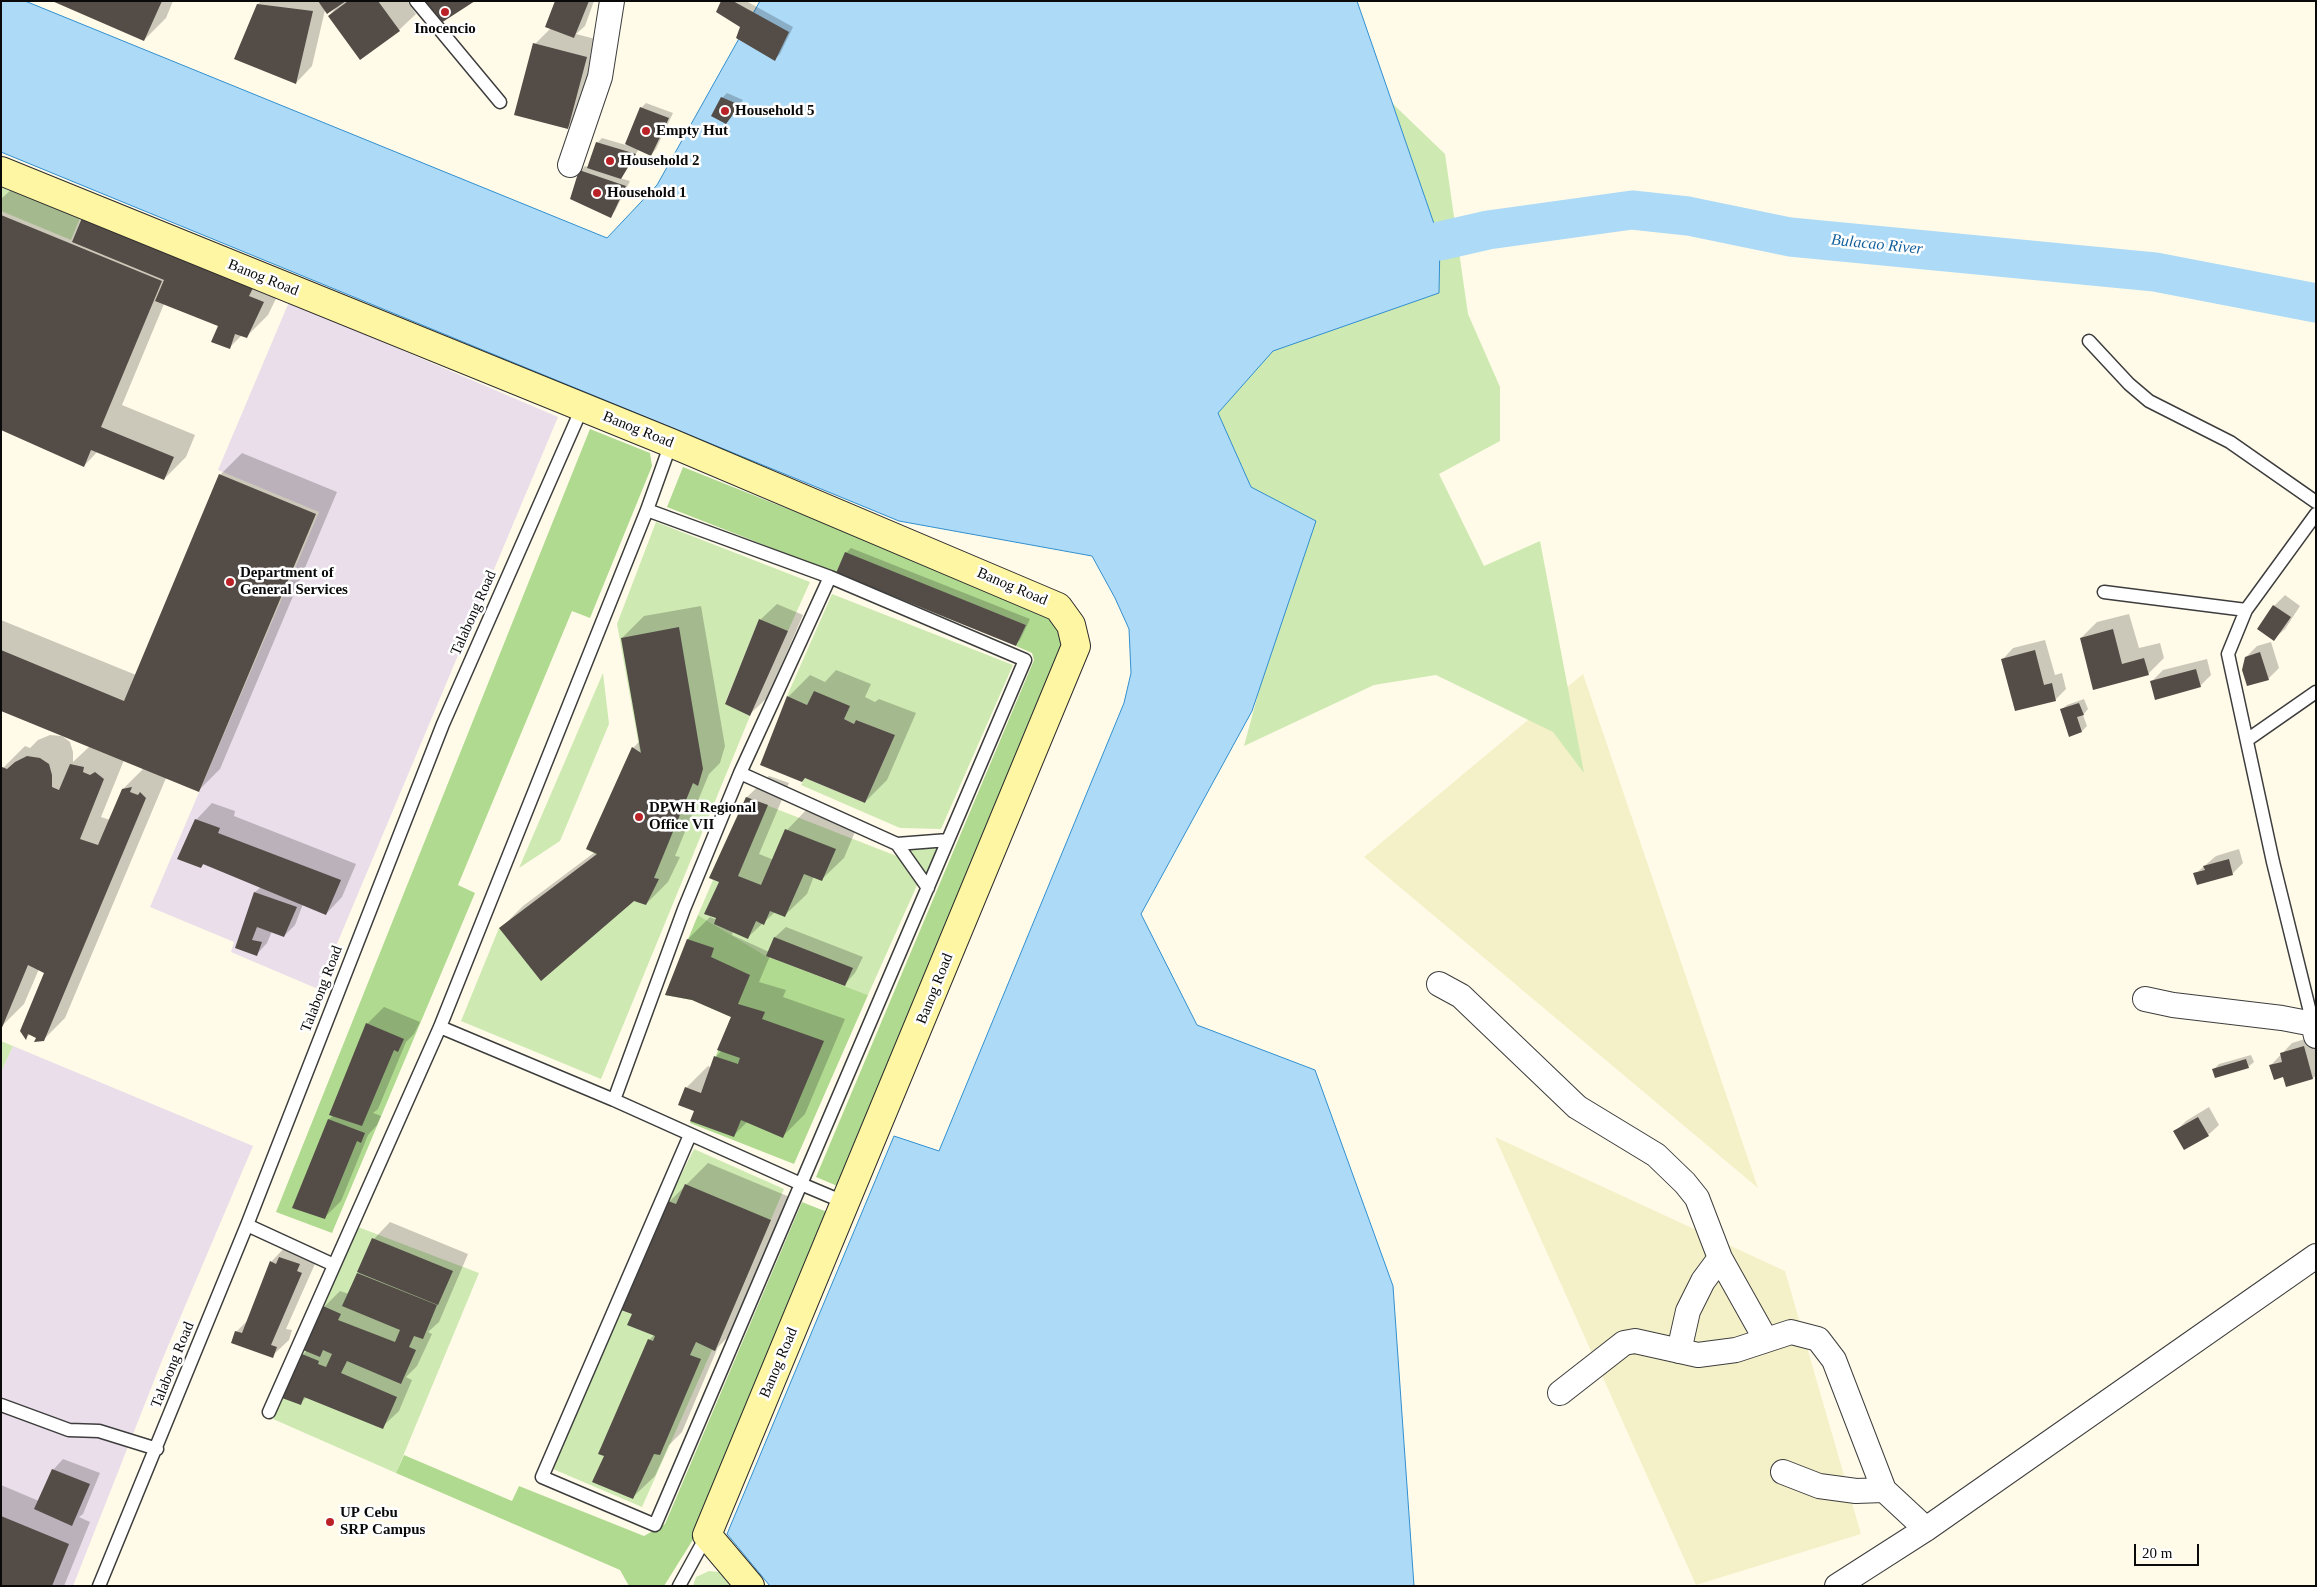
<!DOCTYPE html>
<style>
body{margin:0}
#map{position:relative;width:2317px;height:1587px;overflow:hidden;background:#fffbe8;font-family:Georgia,serif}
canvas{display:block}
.frame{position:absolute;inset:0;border:2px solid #0a0a0a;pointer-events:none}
.scale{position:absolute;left:2134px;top:1544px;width:65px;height:22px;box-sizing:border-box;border:2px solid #0a0a0a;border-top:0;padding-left:6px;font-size:15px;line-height:18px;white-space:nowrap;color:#0a0a0a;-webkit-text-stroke:4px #fff;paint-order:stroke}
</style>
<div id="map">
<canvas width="2317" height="1587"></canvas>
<div class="frame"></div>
<div class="scale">20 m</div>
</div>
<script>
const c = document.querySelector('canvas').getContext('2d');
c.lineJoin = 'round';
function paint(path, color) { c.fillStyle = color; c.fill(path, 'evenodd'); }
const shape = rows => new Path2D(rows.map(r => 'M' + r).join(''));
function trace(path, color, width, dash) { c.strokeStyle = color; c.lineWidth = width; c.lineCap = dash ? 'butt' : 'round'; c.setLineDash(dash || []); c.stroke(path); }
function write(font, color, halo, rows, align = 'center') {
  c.font = font + ' Georgia,serif'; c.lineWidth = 5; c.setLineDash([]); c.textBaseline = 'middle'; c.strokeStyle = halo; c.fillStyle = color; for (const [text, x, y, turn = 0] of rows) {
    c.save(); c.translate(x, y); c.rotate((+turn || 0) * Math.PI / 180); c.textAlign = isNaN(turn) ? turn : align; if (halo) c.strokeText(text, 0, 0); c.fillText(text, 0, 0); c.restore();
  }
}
paint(shape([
 [289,302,558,417,318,989,231,952,234,942,150,907,319,512,218,470],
 [13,1046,253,1146,163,1358,73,1586,1,1586,1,1072]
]), '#e9deea');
paint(shape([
 [1583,674,1758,1188,1364,857],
 [1495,1137,1785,1271,1861,1534,1696,1585]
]), '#f4f1c8');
paint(shape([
 [1339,52,1445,154,1468,314,1500,387,1500,441,1439,474,1484,566,1540,541,1584,773,1553,732,1436,675,1374,685,1244,746,1299,543,1203,446],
 [1,187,80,218,71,240,1,211],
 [656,522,810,582,788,631,759,620,725,703,750,716,601,1079,461,1021,499,928,597,855,586,849,632,747,640,752,617,624],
 [832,594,1013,665,941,829,900,828,801,785,805,778,865,803,895,735,856,720,854,724,844,719,814,692,807,705,787,696],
 [603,673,609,724,560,841,519,868],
 [746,797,899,857,918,883,868,995,766,956,698,915,713,880,709,878],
 [948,840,928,888,897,844],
 [1,1041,13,1046,1,1072],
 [694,1149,784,1189,715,1351,712,1350,642,1507,553,1469,668,1201],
 [358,1227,479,1273,396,1473,273,1419],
 [709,1571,719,1572,730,1586,693,1586,696,1577]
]), '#cee9b2');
paint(shape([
 [590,429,650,453,652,466,590,618,572,611,458,885,475,893,332,1233,276,1212],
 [683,467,1048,613,1061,635,1061,653,842,1188,816,1177,1034,660,1032,653,1016,646,1026,625,845,553,836,573,667,507],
 [698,915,766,956,868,995,794,1164,690,1123,731,1017,692,1000,665,995],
 [802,1202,832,1214,694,1538,664,1586,629,1586,620,1570,396,1473,404,1455,512,1501,519,1486,644,1536,665,1524]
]), '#b1da91');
const water = shape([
 [1,1,25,1,607,238,657,185,760,1,1357,1,1440,241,1439,293,1273,351,1218,413,1251,487,1316,521,1252,711,1141,914,1197,1025,1315,1070,1393,1286,1414,1586,770,1586,727,1534,894,1136,939,1151,1124,703,1131,673,1129,629,1115,598,1092,556,899,521,1,152,1,1]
]);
paint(water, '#acdaf7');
trace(water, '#328fcf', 1);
paint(shape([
 [56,1,173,1,166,18,144,40],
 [261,1,407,1,416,14,399,30,329,16,337,6,325,10,312,66,296,83,258,4],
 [556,1,594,1,585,26,576,34,603,41,584,111,567,128,535,44,551,28],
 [723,1,746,1,793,27,780,54,775,59,742,27],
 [727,93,743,100,726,123,722,98],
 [646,103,673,113,656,149,651,155,639,149,620,178,630,181,615,211,610,216,580,171,585,166,588,167,597,143,602,138,626,145,641,108],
 [12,189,84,218,105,197,274,266,270,274,285,280,268,315,246,337,242,335,229,348,219,326,164,304,122,405,195,435,186,457,164,479,98,451,84,466,1,429,1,199],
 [242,453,337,492,220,769,198,791,166,778,65,1018,43,1040,30,1034,26,1038,46,972,39,969,24,1004,2,1026,3,768,25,746,30,748,38,740,50,735,62,736,70,742,73,752,73,762,90,746,1,709,1,620,136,675,220,475],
 [124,760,144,768,123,789,110,820,101,817],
 [851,548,1030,619,1020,640,1015,645,846,553],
 [2285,595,2300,606,2285,629,2274,639,2274,606],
 [777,604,803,615,767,698,750,714,760,620],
 [701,606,725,746,720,763,709,774,675,856,680,857,668,882,646,904,633,899,501,928,523,906,595,852,633,748,640,741,622,638,644,616],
 [2129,614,2139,648,2160,643,2164,658,2148,674,2094,688,2081,638,2097,622],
 [2045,640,2055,675,2062,673,2066,689,2055,700,2003,659,2013,648],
 [2271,642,2279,668,2268,679,2246,657,2257,646],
 [2207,659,2211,675,2200,686,2152,681,2163,670],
 [836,670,871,684,865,697,875,702,879,699,916,713,887,780,865,802,788,697,810,675,825,682],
 [2084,699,2088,709,2083,715,2087,726,2082,731,2061,710,2067,705],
 [769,776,789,783,759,854,774,860,787,830,808,808,857,827,844,858,822,879,814,876,807,894,785,915,775,912,748,937,733,931,732,935,769,952,775,937,786,927,863,957,855,973,845,984,770,956,759,982,786,990,783,997,845,1019,805,1114,783,1136,748,1121,734,1135,696,1110,686,1088,708,1066,712,1068,716,1057,722,1050,732,1016,692,999,666,994,688,939,710,917,717,920,720,881,747,797],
 [212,803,235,811,234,816,356,864,342,897,326,914,303,904,295,925,284,936,272,931,267,943,257,954,237,947,255,892,261,887,204,864,201,867,196,820],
 [2239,849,2243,863,2232,874,2195,874,2216,856],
 [384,1007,420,1022,414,1034,406,1042,378,1109,373,1113,381,1116,377,1125,368,1135,341,1201,324,1218,294,1207,329,1119,334,1115,367,1024],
 [2315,1036,2316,1075,2313,1078,2287,1085,2284,1076,2271,1065,2292,1043],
 [2251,1055,2254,1062,2248,1067,2214,1069,2219,1064],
 [2209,1107,2219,1125,2208,1135,2175,1132,2186,1121],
 [708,1163,792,1198,737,1328,718,1347,682,1432,669,1445,655,1476,633,1497,606,1455,649,1340,654,1335,669,1202],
 [390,1222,468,1254,439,1322,428,1332,432,1334,417,1366,406,1377,412,1380,399,1411,382,1427,307,1397,300,1403,303,1355,307,1350,324,1307,340,1291,349,1294,374,1239],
 [297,1241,315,1248,312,1254,318,1257,286,1329,292,1330,289,1340,272,1356,236,1332,248,1320,271,1262,287,1245,291,1247],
 [63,1459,100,1473,83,1514,79,1517,90,1522,64,1586,1,1586,1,1485,39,1501,53,1470]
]), '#0003');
trace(shape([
 [1440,241,1488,230,1632,210,1688,216,1790,237,2155,272,2316,303]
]), '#acdaf7', 39);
paint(shape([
 [52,1,162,1,144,41],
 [318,1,346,1,327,14],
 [348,1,378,1,400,31,360,60,328,16],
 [425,1,475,1,441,23],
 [555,1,589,1,574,38,545,27],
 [721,1,733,1,789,32,775,61,736,38,740,27,716,12],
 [257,4,313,11,296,84,234,59],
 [533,43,587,57,568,129,514,115],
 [721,97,740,105,726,124,711,116],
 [640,107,669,118,651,156,625,144],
 [596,142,636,154,621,179,587,168],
 [579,170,626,186,611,218,570,199],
 [1,215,162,281,101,427,174,457,164,480,91,450,84,467,1,430],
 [82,218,253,288,249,296,264,302,247,338,235,334,230,349,211,342,218,326,155,301,164,280,72,242],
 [219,474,316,514,199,792,1,711,1,650,124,701],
 [845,552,1026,625,1016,646,836,573],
 [2273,605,2291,617,2274,641,2257,629],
 [759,619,788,631,750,716,725,704],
 [679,627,703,769,698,786,693,783,654,878,659,879,646,905,634,901,541,981,499,928,597,854,586,849,632,747,641,753,621,638],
 [2113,629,2122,664,2144,658,2149,675,2093,690,2080,638],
 [2035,650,2044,685,2052,683,2056,701,2015,711,2001,659],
 [2260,652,2269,680,2247,686,2242,670,2245,657],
 [2196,669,2201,687,2155,700,2150,681],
 [814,691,850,706,844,719,854,724,856,720,895,735,865,803,805,778,802,782,760,765,787,696,807,705],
 [2079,703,2084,715,2077,717,2082,732,2069,737,2060,709],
 [27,756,40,758,49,764,52,775,52,787,59,790,70,764,84,767,83,772,90,775,95,772,104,779,80,839,98,845,122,789,132,787,130,792,138,795,140,792,146,798,44,1041,34,1042,36,1038,28,1034,26,1040,20,1031,44,973,28,965,1,1030,1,769,2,767,7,769,15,762],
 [746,797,768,805,738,876,761,885,785,829,836,849,822,881,804,874,785,917,770,911,764,925,756,921,748,939,714,924,716,918,704,914,719,882,709,878],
 [195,819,220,828,218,833,341,880,326,915,203,864,201,868,177,859],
 [2229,859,2233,875,2197,885,2193,873,2205,870,2203,866],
 [254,892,297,907,284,937,257,927,252,940,262,942,257,956,235,948],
 [774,937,853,968,845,986,766,956],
 [687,939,714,948,711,957,750,975,738,1004,765,1012,762,1019,824,1041,783,1138,741,1120,734,1137,690,1121,694,1111,678,1105,685,1087,701,1093,714,1056,738,1064,740,1058,717,1050,731,1017,692,1000,665,995],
 [366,1023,404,1039,398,1052,394,1050,362,1126,329,1115],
 [2304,1046,2313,1079,2286,1087,2283,1077,2274,1080,2269,1065,2282,1062,2280,1053],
 [2246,1059,2249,1068,2215,1078,2212,1069],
 [2198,1117,2209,1136,2184,1150,2173,1131],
 [328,1119,365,1133,361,1143,357,1141,325,1219,292,1208],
 [685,1184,771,1220,715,1351,696,1342,690,1355,701,1359,660,1455,654,1454,633,1499,592,1482,604,1456,598,1454,648,1339,653,1341,655,1336,627,1325,632,1314,621,1310,668,1201,676,1204],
 [372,1238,453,1271,438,1305,357,1272],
 [279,1257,300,1264,297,1271,302,1273,271,1345,277,1347,273,1358,231,1343,235,1331,242,1333,270,1261,276,1264],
 [357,1273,437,1305,423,1339,414,1336,409,1347,416,1350,401,1384,347,1361,341,1373,397,1397,383,1429,304,1397,301,1405,282,1398,302,1354,319,1361,318,1364,326,1367,332,1354,323,1350,320,1357,303,1350,323,1306,341,1314,338,1320,395,1342,400,1330,342,1306],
 [52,1469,90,1484,72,1526,34,1509],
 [1,1516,69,1544,52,1586,1,1586]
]), '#534c47');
const lane = shape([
 [416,1,500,102],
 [2089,341,2129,384,2149,401,2230,442,2316,502],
 [2104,592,2246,610],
 [2247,740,2316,692],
 [740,773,897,844,948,840],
 [897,844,928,888],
 [2313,1024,2273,862,2228,654,2246,610,2316,514],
 [440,1027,614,1100,801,1184,1025,660,830,577,647,510],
 [614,1100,684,909,740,773,830,577],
 [690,1135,542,1477,655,1525,801,1184,846,1203],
 [247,1225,334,1265],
 [1,1405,69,1430,99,1431,157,1449],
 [269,1412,440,1027,647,510,671,443],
 [99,1586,247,1225,443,724,582,408],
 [679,1586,707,1535]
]);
const street = shape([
 [570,165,600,77,612,1],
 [1439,984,1461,996,1577,1107,1656,1155,1685,1183,1697,1198,1720,1258,1766,1340],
 [2145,999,2173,1005,2282,1018,2313,1024,2316,1036],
 [1679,1351,1688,1311,1703,1281,1720,1258],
 [1560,1393,1624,1343,1635,1341,1698,1355,1736,1350,1791,1332,1818,1339,1834,1360,1884,1490,1926,1529],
 [1783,1472,1819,1486,1856,1491,1884,1490],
 [1837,1586,1926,1529,2316,1256]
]);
const secondary = shape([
 [1,171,671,443,1058,607,1071,625,1076,646,707,1535,750,1586]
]);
trace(lane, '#3d3d3d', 15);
trace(street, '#3d3d3d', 26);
trace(secondary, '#2c2c2c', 30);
trace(lane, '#fff', 12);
trace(street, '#fff', 24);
trace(secondary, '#fff6a3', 28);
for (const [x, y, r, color] of [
 [445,12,5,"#bb2227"],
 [725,111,5,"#bb2227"],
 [646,131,5,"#bb2227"],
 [610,161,5,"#bb2227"],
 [597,193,5,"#bb2227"],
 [230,582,5,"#bb2227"],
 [639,817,5,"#bb2227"],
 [330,1522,5,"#bb2227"]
]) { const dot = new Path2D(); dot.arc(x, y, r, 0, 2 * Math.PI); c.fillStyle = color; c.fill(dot); trace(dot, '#fff', 2); }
write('bold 15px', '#0a0a0a', '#fff', [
 ["Inocencio",445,29,"center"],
 ["Household 5",735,111],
 ["Empty Hut",656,131],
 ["Household 2",620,161],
 ["Household 1",607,193],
 ["Department of",240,573],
 ["General Services",240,590],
 ["DPWH Regional",649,808],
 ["Office VII",649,825],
 ["UP Cebu",340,1513],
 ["SRP Campus",340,1530]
], 'left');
write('15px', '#0a0a0a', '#fff', [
 ["Banog Road",263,278,22],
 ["Banog Road",638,430,22],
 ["Banog Road",1012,587,23],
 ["Talabong Road",474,613,-66],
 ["Talabong Road",322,989,-69],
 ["Banog Road",935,989,-68],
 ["Banog Road",779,1363,-67],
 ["Talabong Road",173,1365,-68]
]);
write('italic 16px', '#135f9c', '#fff', [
 ["Bulacao River",1877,245,6]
]);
</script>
